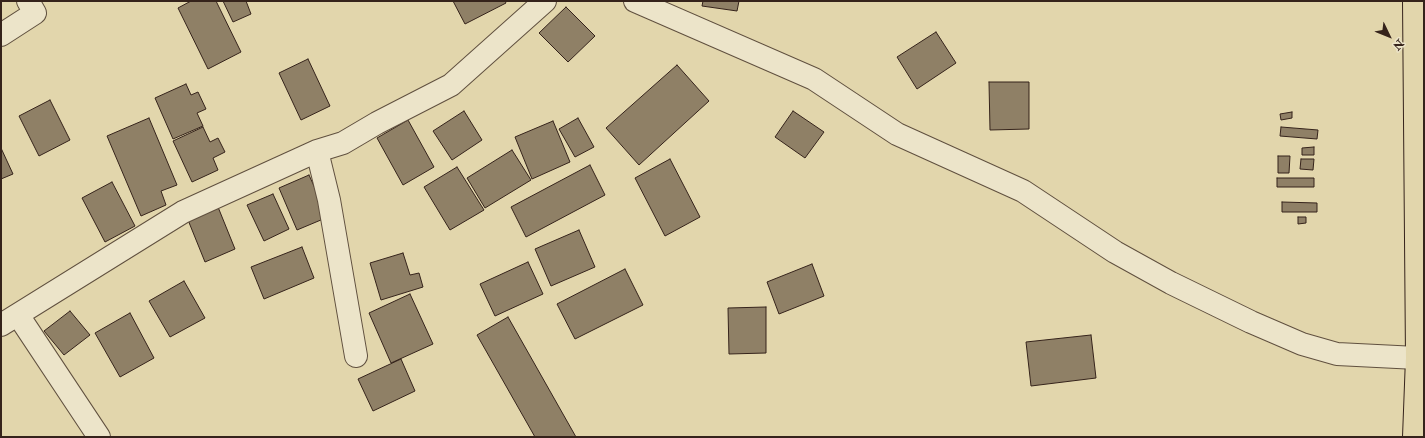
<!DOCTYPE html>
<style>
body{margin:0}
#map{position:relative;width:1425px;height:438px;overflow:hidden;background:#e2d6ac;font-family:"IM FELL Double Pica",serif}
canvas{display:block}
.frame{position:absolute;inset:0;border:2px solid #35231b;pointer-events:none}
.north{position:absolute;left:1369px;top:16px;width:40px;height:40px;-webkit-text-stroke:3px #ece4c9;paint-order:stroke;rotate:133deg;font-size:11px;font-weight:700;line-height:16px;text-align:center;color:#35231b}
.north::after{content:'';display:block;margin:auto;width:14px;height:18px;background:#35231b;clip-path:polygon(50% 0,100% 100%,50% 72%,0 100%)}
</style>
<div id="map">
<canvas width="1425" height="438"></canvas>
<div class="frame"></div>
<div class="north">N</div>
</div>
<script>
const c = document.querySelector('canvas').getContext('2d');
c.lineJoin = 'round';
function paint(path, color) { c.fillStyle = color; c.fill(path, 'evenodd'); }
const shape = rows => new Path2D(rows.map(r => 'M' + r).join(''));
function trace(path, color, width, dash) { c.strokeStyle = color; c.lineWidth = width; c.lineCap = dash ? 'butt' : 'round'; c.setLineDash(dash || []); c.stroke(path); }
const building = shape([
 [191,1,216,1,241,52,208,69,178,8,191,1],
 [223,1,246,1,251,14,233,22,223,1],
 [453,1,505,1,506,3,465,24,453,1],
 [703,1,739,1,737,11,702,6,703,1],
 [566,7,595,36,568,62,539,33,566,7],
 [936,32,956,63,917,89,897,57,936,32],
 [308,59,330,106,301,120,279,73,308,59],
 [677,65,709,101,639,165,606,128,677,65],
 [989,82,1029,82,1029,129,990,130,989,82],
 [186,84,191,95,198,92,206,109,197,113,203,126,173,139,155,98,186,84],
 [50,100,70,140,39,156,19,116,50,100],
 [464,111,482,140,452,160,433,131,464,111],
 [793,111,824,132,805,158,775,137,793,111],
 [1292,112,1292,118,1281,120,1280,114,1292,112],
 [149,118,177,185,161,191,166,205,141,216,107,136,149,118],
 [578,118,594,147,575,157,559,129,578,118],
 [408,120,434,167,403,185,377,138,408,120],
 [553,121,570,162,532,179,515,137,553,121],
 [203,127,210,142,218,138,225,152,213,158,218,170,192,182,173,141,203,127],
 [1281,127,1318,130,1317,139,1280,136,1281,127],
 [1314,147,1314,155,1302,155,1302,148,1314,147],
 [1,148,13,174,1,179,1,148],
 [512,150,531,180,485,208,467,178,512,150],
 [1278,156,1290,156,1289,173,1278,173,1278,156],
 [670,159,700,217,665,236,635,178,670,159],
 [1301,159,1314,159,1313,170,1300,169,1301,159],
 [590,165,605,195,526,237,511,207,590,165],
 [457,167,484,210,450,230,424,187,457,167],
 [309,175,328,217,297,230,279,188,309,175],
 [1277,178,1314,178,1314,187,1277,187,1277,178],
 [112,182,135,226,105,242,82,198,112,182],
 [273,194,289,229,264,241,247,205,273,194],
 [1282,202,1317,203,1317,212,1282,212,1282,202],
 [218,207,235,249,205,262,188,220,218,207],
 [1298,217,1306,217,1306,223,1298,224,1298,217],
 [579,230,595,267,551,286,535,249,579,230],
 [302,247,314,278,264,299,251,267,302,247],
 [403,253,410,275,419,273,423,287,381,300,370,263,403,253],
 [528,262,543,294,495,316,480,284,528,262],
 [812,264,824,296,779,314,767,282,812,264],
 [625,269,643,305,575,339,557,304,625,269],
 [184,281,205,318,170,337,149,301,184,281],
 [410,294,433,344,391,363,369,313,410,294],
 [766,307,766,353,729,354,728,308,766,307],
 [70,311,90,335,64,355,44,331,70,311],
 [130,313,154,358,120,377,95,333,130,313],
 [508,317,576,437,535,437,477,335,508,317],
 [1091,335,1096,378,1031,386,1026,342,1091,335],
 [401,359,415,391,373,411,358,379,401,359]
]);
paint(building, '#8f8066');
trace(building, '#35231b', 1);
const minor = shape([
 [635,1,814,79,897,134,1023,191,1115,252,1171,283,1251,322,1302,344,1337,354,1417,358],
 [1,35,35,13,28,1],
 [317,151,329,200,356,356],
 [18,315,99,437],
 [1,325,183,212,317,151,343,143,377,123,451,85,545,1]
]);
const highway = shape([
 [1414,1,1417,358,1414,437]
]);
trace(minor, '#60503f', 24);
trace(highway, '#35231b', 24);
trace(minor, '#ece4c9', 22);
trace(highway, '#e2d6ac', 22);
</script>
